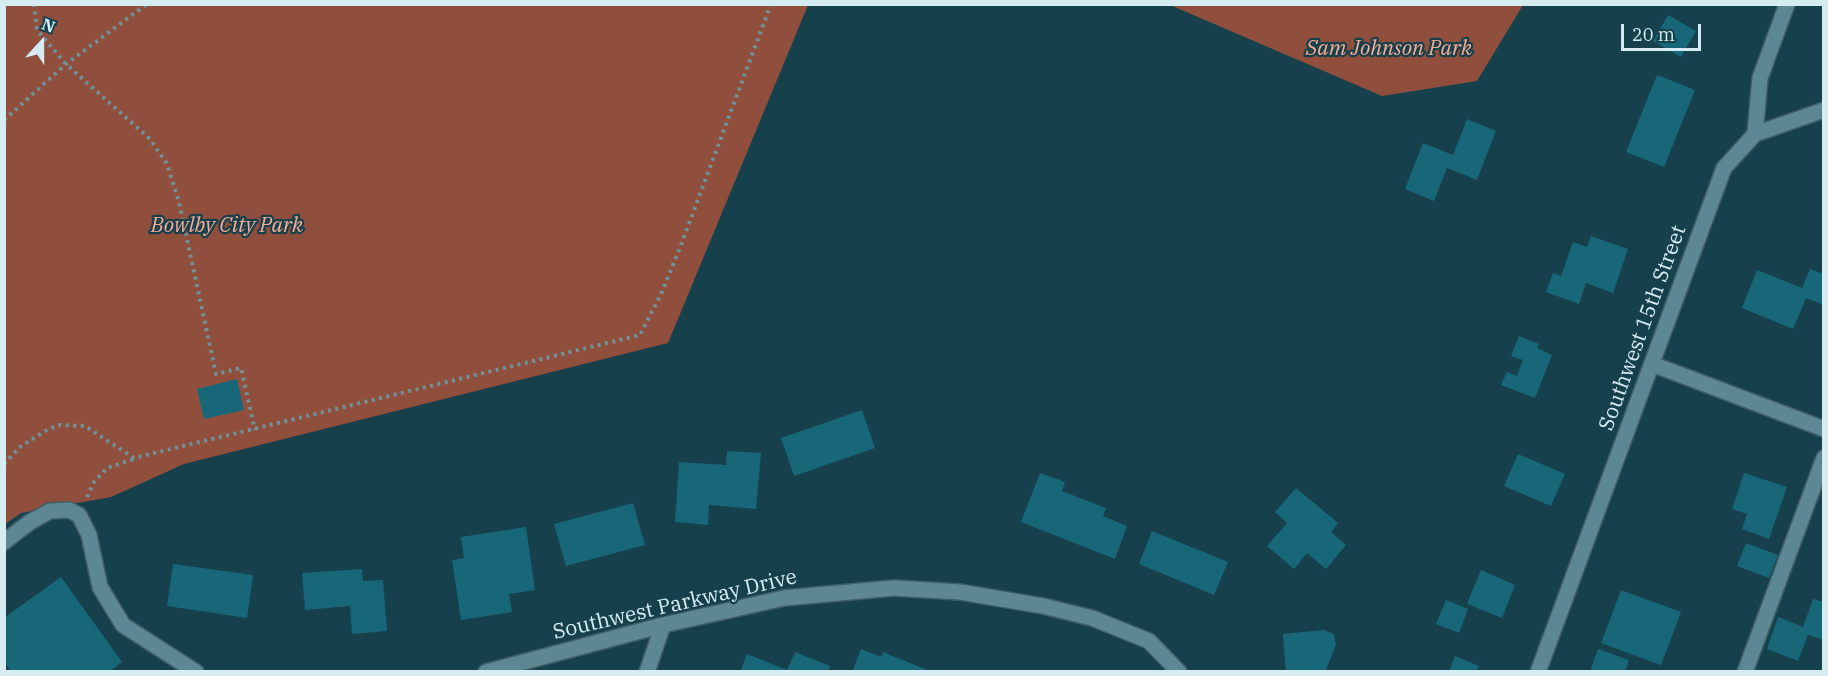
<!DOCTYPE html>
<style>
body{margin:0}
#map{position:relative;width:1828px;height:676px;overflow:hidden;background:#16414c;font-family:"IBM Plex Serif",serif}
canvas{display:block}
.frame{position:absolute;inset:0;border:6px solid #d5ecf2;pointer-events:none}
.north{position:absolute;left:12px;top:12px;width:60px;height:60px;-webkit-text-stroke:4px #16414c;paint-order:stroke;rotate:21deg;font-size:16px;font-weight:700;line-height:24px;text-align:center;color:#d5ecf2}
.north::after{content:'';display:block;margin:auto;width:21px;height:27px;background:#d5ecf2;clip-path:polygon(50% 0,100% 100%,50% 72%,0 100%)}
.scale{position:absolute;left:1621px;top:24px;width:80px;height:27px;box-sizing:border-box;border:3px solid #d5ecf2;border-top:0;padding-left:8px;font-size:18px;line-height:21px;white-space:nowrap;color:#d5ecf2;-webkit-text-stroke:4px #16414c;paint-order:stroke}
</style>
<div id="map">
<canvas width="1828" height="676"></canvas>
<div class="frame"></div>
<div class="north">N</div>
<div class="scale">20 m</div>
</div>
<script>
const c = document.querySelector('canvas').getContext('2d');
c.lineJoin = 'round';
function paint(path, color) { c.fillStyle = color; c.fill(path, 'evenodd'); }
const shape = rows => new Path2D(rows.map(r => 'M' + r).join(''));
function trace(path, color, width, dash) { c.strokeStyle = color; c.lineWidth = width; c.lineCap = dash ? 'butt' : 'round'; c.setLineDash(dash || []); c.stroke(path); }
function write(font, color, halo, rows, align = 'center') {
  c.font = font + ' "IBM Plex Serif",serif'; c.lineWidth = 4.5; c.setLineDash([]); c.textBaseline = 'middle'; c.strokeStyle = halo; c.fillStyle = color; for (const [text, x, y, turn = 0] of rows) {
    c.save(); c.translate(x, y); c.rotate((+turn || 0) * Math.PI / 180); c.textAlign = isNaN(turn) ? turn : align; if (halo) c.strokeText(text, 0, 0); c.fillText(text, 0, 0); c.restore();
  }
}
paint(shape([
 [5,5,808,5,668,343,184,464,111,497,21,513,5,524],
 [1170,5,1523,4,1523,5,1477,81,1382,96]
]), '#8f4f3c');
paint(shape([
 [1668,15,1696,31,1681,57,1653,41],
 [1657,75,1695,90,1664,167,1626,152],
 [1467,119,1496,131,1477,180,1447,168,1434,201,1405,189,1423,143,1453,155],
 [1591,236,1628,249,1613,293,1586,283,1579,304,1546,292,1553,273,1561,276,1573,242,1587,247],
 [1810,269,1824,274,1824,305,1806,298,1793,329,1742,308,1757,270,1802,288],
 [1519,336,1539,344,1537,348,1552,355,1535,398,1501,385,1507,372,1517,376,1523,360,1511,356],
 [237,379,244,410,204,419,197,389],
 [862,410,875,448,794,476,781,438],
 [727,451,761,453,756,509,709,505,708,525,675,522,679,462,726,465],
 [1518,454,1565,474,1551,506,1504,486],
 [1040,473,1065,482,1062,491,1106,508,1103,516,1127,526,1115,559,1021,522],
 [1744,473,1787,487,1769,539,1742,529,1747,514,1732,509],
 [1296,488,1338,523,1331,532,1346,545,1326,569,1307,553,1294,569,1267,546,1287,523,1275,512],
 [633,503,645,545,566,566,554,524],
 [526,527,535,590,509,594,512,612,461,620,452,560,464,558,461,537],
 [1152,531,1228,562,1214,595,1139,564],
 [1746,543,1778,555,1769,578,1737,566],
 [173,564,253,575,247,618,167,606],
 [362,569,363,581,383,580,387,631,352,634,350,606,305,610,302,573],
 [1481,570,1515,585,1502,618,1467,604],
 [61,577,122,662,109,672,11,672,6,664,4,666,4,618],
 [1621,590,1681,612,1661,665,1601,643],
 [1813,599,1824,602,1824,640,1808,635,1798,661,1767,649,1778,617,1803,627],
 [1446,600,1468,609,1459,633,1436,624],
 [1324,630,1334,634,1336,645,1325,672,1286,672,1283,634],
 [861,649,881,657,883,652,932,672,852,672],
 [1598,649,1629,660,1625,672,1590,672],
 [795,652,830,666,828,672,740,672,747,654,787,670],
 [1455,656,1479,666,1476,672,1449,672]
]), '#176779');
const service = shape([
 [4,542,30,522,50,511,69,510,79,515,89,535,100,587,123,625,196,672],
 [1745,672,1824,458]
]);
const minor = shape([
 [1755,134,1824,110],
 [1652,364,1824,429],
 [486,672,663,625,784,598,894,588,960,592,1043,606,1092,618,1149,641,1179,672],
 [647,672,663,625],
 [1538,672,1724,168,1755,134,1760,78,1787,4]
]);
trace(service, '#3f5e66', 18);
trace(minor, '#3f5e66', 18);
trace(shape([
 [34,4,37,30,66,64,150,139,167,164,179,202,216,374,241,368,255,430],
 [4,120,66,64,147,4],
 [4,464,20,447,45,431,59,425,85,426,134,458,640,335,662,292,681,245,771,4],
 [87,497,94,482,107,468,134,459]
]), '#70929b', 4, [3, 4.5]);
trace(service, '#5c8793', 15);
trace(minor, '#5c8793', 15);
write('italic 21px', '#fcab92', '#16414c', [
 ["Sam Johnson Park",1389,49],
 ["Bowlby City Park",227,226]
]);
write('21px', '#d5ecf2', '#16414c', [
 ["Southwest 15th Street",1643,328,-70],
 ["Southwest Parkway Drive",675,605,-13]
]);
</script>
